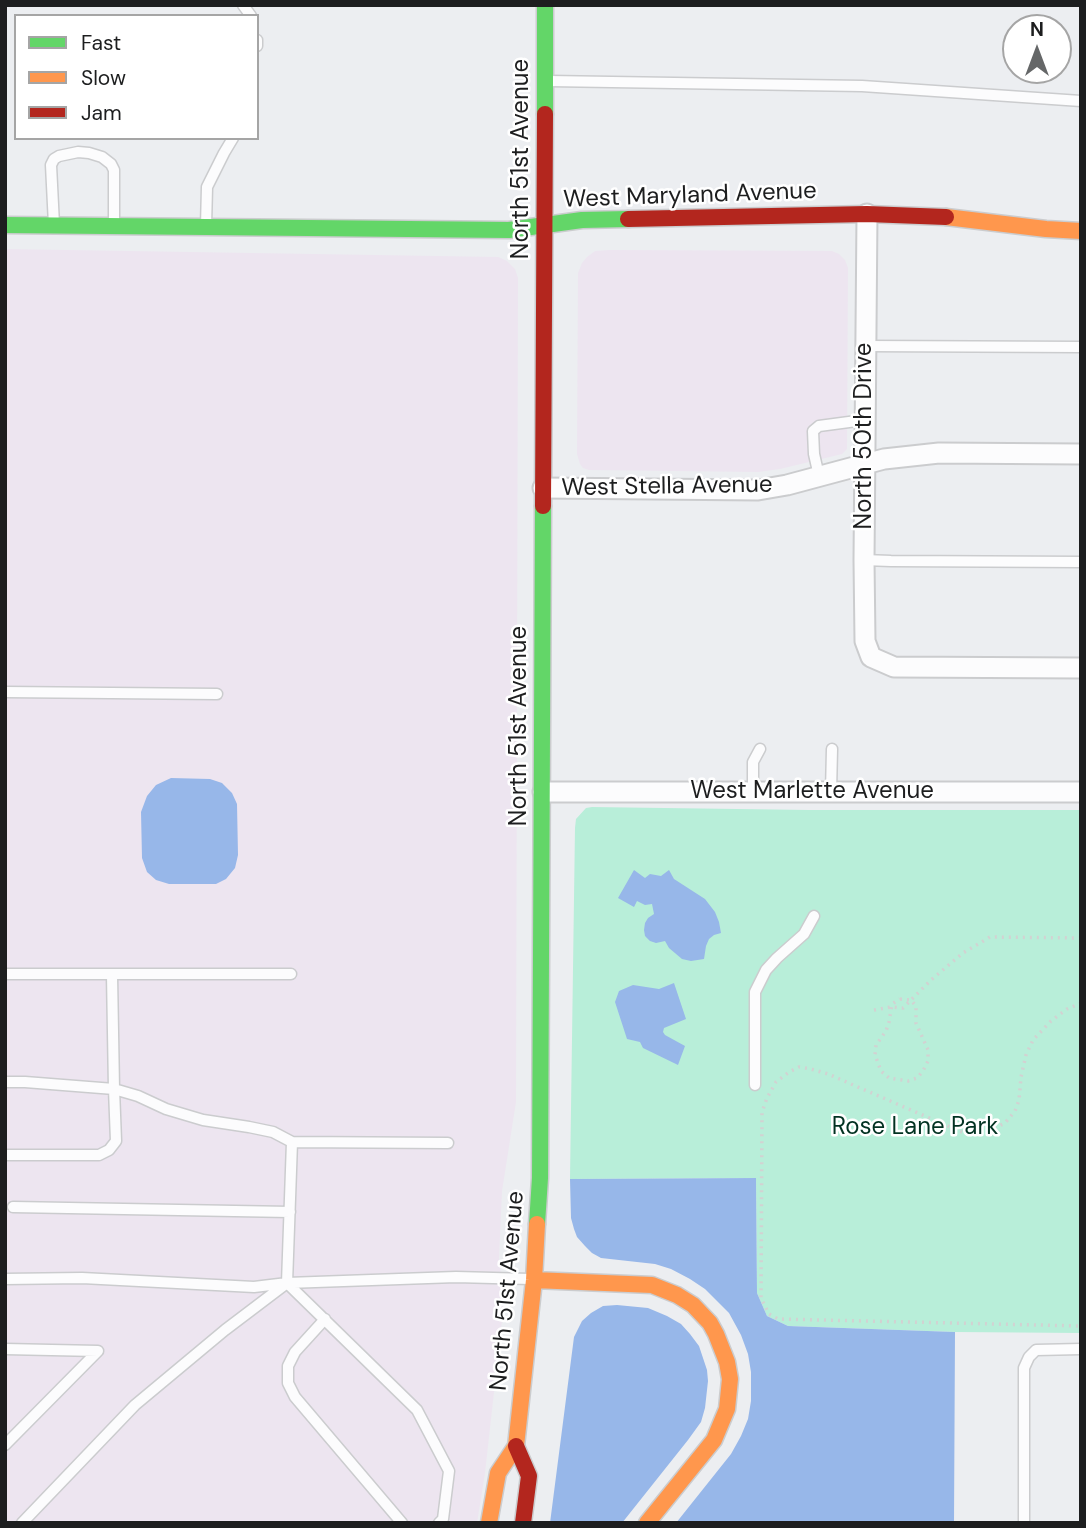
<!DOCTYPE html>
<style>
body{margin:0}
#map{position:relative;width:1086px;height:1528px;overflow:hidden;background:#eceef1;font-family:"DM Sans",sans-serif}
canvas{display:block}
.frame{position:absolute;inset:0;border:7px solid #1d1e1f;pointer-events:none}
.legend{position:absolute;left:14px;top:14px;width:245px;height:126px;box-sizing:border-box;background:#fff;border:2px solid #a5a5a5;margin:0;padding:9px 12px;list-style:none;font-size:21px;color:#1d1e1f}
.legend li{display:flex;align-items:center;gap:14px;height:35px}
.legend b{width:35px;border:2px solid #a5a5a5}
.north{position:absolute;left:1002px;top:14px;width:70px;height:70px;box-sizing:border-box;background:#fff;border:2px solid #a5a5a5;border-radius:50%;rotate:0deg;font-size:19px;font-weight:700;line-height:28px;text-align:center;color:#1d1e1f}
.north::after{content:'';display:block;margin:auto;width:24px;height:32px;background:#656768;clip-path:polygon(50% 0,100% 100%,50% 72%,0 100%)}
</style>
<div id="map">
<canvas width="1086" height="1528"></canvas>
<div class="frame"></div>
<ul class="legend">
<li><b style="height:9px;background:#63d668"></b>Fast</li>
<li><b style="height:9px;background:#ff974d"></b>Slow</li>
<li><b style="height:9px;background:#b3261e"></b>Jam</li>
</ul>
<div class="north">N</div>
</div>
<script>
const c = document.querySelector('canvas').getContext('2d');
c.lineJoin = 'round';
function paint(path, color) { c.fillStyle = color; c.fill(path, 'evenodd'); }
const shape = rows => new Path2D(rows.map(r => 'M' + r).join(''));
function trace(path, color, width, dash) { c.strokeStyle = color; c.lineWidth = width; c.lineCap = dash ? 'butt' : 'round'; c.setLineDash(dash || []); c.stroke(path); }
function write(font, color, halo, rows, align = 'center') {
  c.font = font + ' "DM Sans",sans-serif'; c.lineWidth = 5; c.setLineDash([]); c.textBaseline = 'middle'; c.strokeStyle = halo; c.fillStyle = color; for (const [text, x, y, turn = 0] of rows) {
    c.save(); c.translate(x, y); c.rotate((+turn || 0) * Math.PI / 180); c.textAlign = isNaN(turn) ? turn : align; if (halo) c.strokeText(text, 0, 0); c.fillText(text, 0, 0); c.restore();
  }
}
paint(shape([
 [5,249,498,257,507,261,515,269,518,278,516,1102,502,1191,499,1258,504,1302,485,1473,477,1523,5,1523],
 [610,250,832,251,839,254,845,260,848,268,847,449,842,454,780,469,758,472,589,470,583,468,580,464,577,454,578,273,582,263,587,257,595,251]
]), '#ede5f0');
paint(shape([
 [592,807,809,810,1081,810,1081,1333,955,1332,788,1326,767,1316,757,1293,756,1178,570,1179,575,828,576,819,586,808]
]), '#b8eed9');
paint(shape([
 [171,778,210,779,222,783,232,793,237,804,238,855,235,868,226,879,216,884,169,884,156,880,147,872,142,858,141,812,147,796,156,785],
 [634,870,645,878,650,874,661,876,669,870,674,879,705,899,715,912,719,922,721,933,714,935,709,939,706,946,704,959,691,961,682,959,669,948,665,941,656,943,650,941,645,936,644,930,645,923,648,918,654,914,652,904,645,905,637,901,634,907,618,898],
 [674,983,686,1019,664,1028,663,1032,665,1035,685,1046,678,1065,643,1048,640,1042,627,1039,615,1002,619,991,633,985,659,989],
 [756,1178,757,1293,767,1316,788,1326,955,1332,954,1523,676,1523,731,1454,741,1436,748,1419,751,1401,751,1372,748,1354,741,1335,729,1313,705,1289,690,1279,671,1269,655,1264,601,1258,592,1253,585,1246,577,1237,574,1229,571,1218,570,1179],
 [617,1305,648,1308,667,1316,681,1324,690,1334,699,1346,707,1370,708,1381,705,1408,701,1422,688,1440,622,1523,550,1523,574,1337,582,1321,591,1313,603,1306]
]), '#97b7e9');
const lane = shape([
 [243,5,251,16],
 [257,40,257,46],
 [549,81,862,86,1081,101],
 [54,225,51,165,54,159,59,156,78,152,89,153,102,157,111,164,114,170,114,223],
 [206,226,207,187,224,153,233,138],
 [866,346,1081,347],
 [819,476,814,454,813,431,819,426,864,420],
 [864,560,891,561,1081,562],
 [5,692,217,694],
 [753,792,753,762,760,749],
 [831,792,832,749],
 [5,974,291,974],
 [5,1082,25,1082,114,1089,112,975],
 [755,1085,755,992,766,970,777,958,804,934,814,916],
 [448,1143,292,1142,287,1283,456,1277,530,1279],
 [5,1155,99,1155,109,1150,116,1141,114,1089,138,1096,166,1109,203,1120,249,1127,273,1132,292,1142],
 [13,1207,290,1212],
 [5,1279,82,1278,254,1287,287,1283],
 [287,1283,417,1410,449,1471,443,1519,439,1523],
 [325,1319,295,1352,288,1366,288,1383,295,1397,402,1523],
 [5,1349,98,1351,5,1445],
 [22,1523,135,1405,225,1330,287,1283],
 [1024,1523,1024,1368,1029,1357,1036,1350,1081,1349]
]);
const street = shape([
 [867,214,864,560,865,641,871,657,894,667,1081,668],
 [543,488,758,490,787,485,884,459,939,453,1081,454],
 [543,792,1081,792]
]);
const fast = shape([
 [545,114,545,5],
 [5,225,509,230,582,220,628,219],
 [537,1224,540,1178,543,506]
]);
const slow = shape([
 [946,217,1046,229,1081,231],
 [534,1280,652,1285,677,1295,693,1305,710,1323,716,1334,727,1362,730,1379,727,1409,714,1440,647,1523],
 [489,1523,498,1473,516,1446,534,1280,537,1224]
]);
const jam = shape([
 [628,219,867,214,946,217],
 [543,506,545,114],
 [516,1446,529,1476,523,1523]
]);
trace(lane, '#cbccce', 13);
trace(street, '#cbccce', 23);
trace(fast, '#cbccce', 19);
trace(slow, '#cbccce', 19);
trace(jam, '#cbccce', 19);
trace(shape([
 [900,999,911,1000,916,1006,916,1023,928,1050,928,1061,923,1071,917,1078,908,1081,889,1078,881,1071,875,1055,876,1045,886,1031,889,1022,892,1004,900,999],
 [1081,1003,1067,1009,1051,1021,1033,1040,1026,1055,1021,1077,1019,1100,1015,1111,1005,1123,989,1131,964,1133,828,1074,811,1069,799,1067,789,1072,776,1082,767,1098,762,1112,761,1298,769,1314,778,1319,1081,1326],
 [874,1010,891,1007,903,1008,931,980,963,953,990,937,1081,938]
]), '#d2d2d2', 3.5, [2, 5]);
trace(lane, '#fcfcfd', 10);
trace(street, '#fcfcfd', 19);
trace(fast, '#63d668', 16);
trace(slow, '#ff974d', 16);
trace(jam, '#b3261e', 16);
write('24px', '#1d1e1f', '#fff', [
 ["North 51st Avenue",522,159,-90],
 ["West Maryland Avenue",690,196,-2],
 ["North 50th Drive",865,436,-90],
 ["West Stella Avenue",667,487,-1],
 ["North 51st Avenue",520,726,-90],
 ["West Marlette Avenue",812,792],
 ["North 51st Avenue",508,1291,-85]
]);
write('24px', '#023222', '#fff', [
 ["Rose Lane Park",915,1128]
]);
</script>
